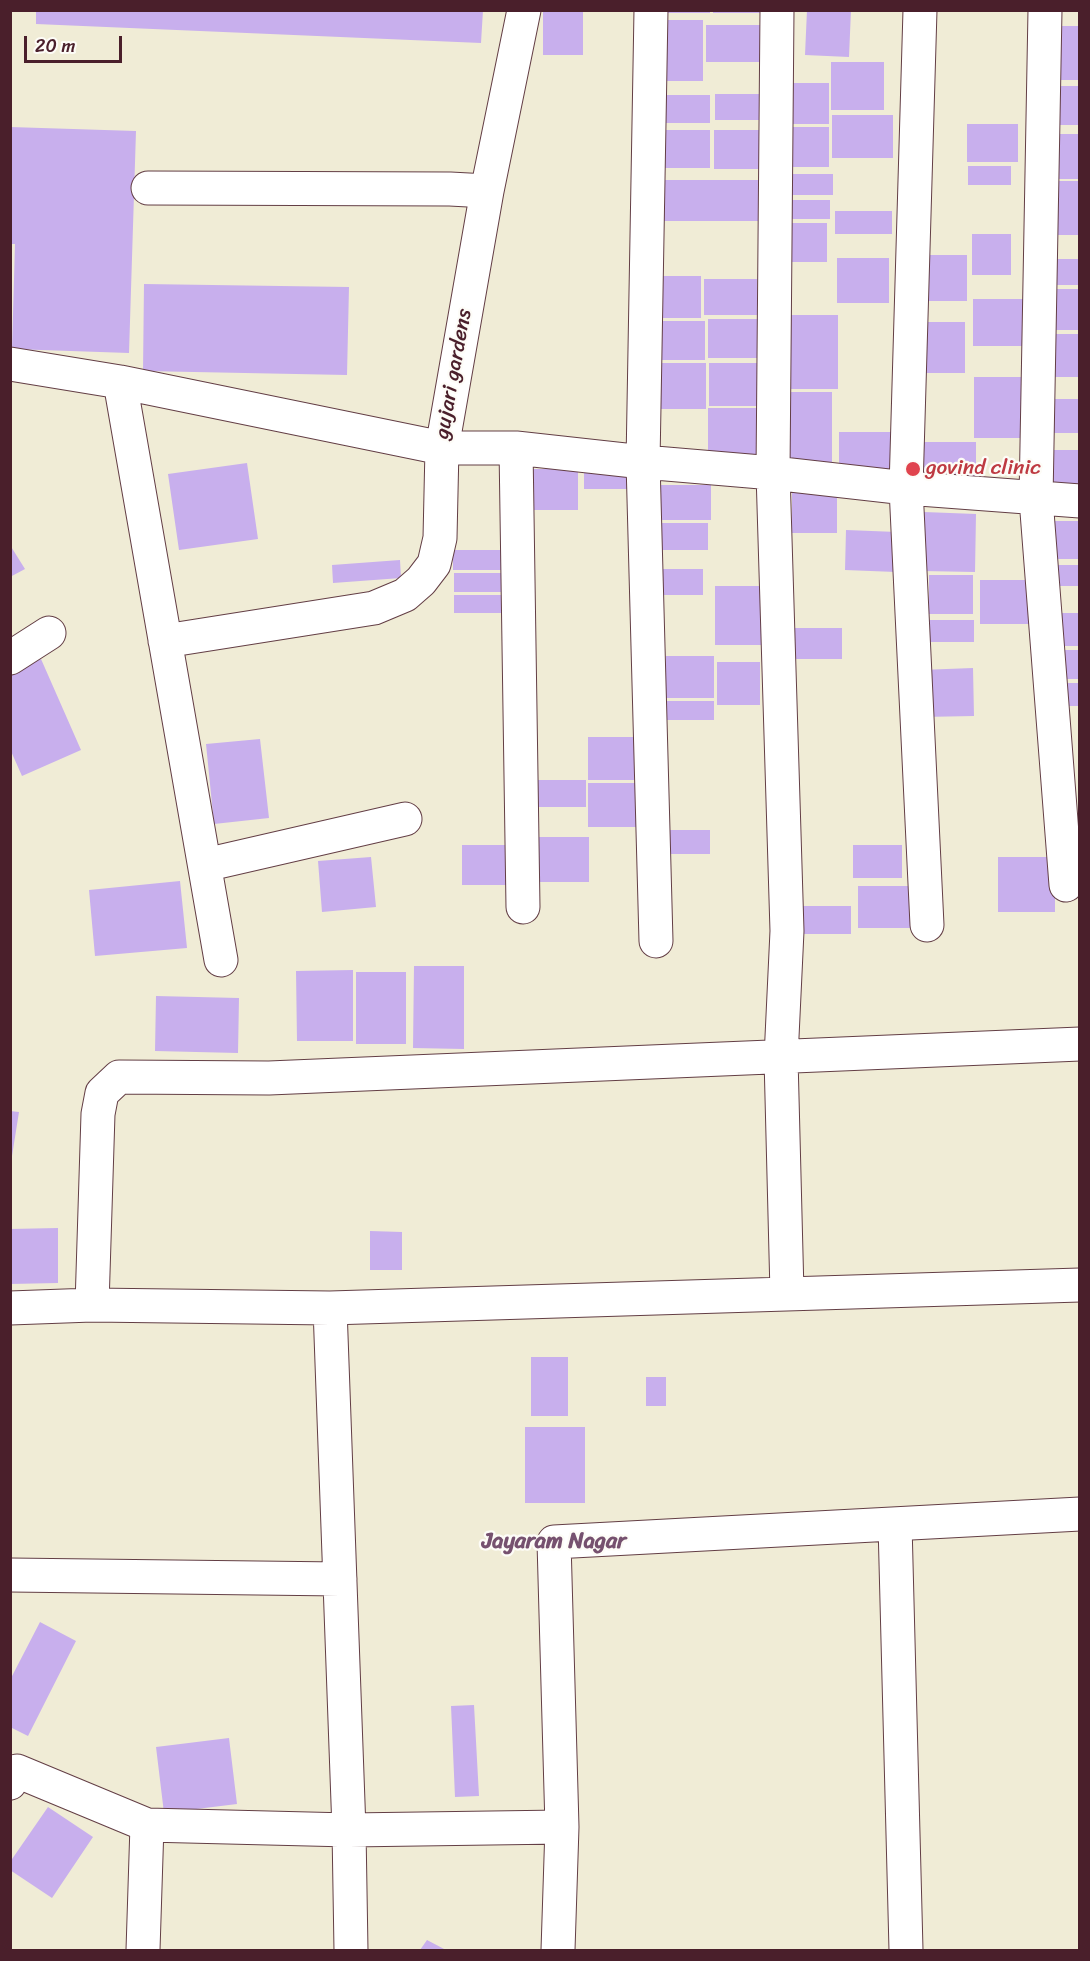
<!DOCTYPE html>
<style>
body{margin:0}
#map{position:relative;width:1090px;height:1961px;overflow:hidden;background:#f0ecd6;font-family:Sriracha,sans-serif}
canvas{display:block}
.frame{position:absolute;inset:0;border:12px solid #4a1f2b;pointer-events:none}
.scale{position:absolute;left:24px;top:36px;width:98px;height:27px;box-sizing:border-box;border:3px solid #4a1f2b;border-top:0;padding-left:8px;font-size:18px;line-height:21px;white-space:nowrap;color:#4a1f2b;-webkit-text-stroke:4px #fdfcf7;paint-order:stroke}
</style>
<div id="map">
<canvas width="1090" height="1961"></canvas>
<div class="frame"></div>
<div class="scale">20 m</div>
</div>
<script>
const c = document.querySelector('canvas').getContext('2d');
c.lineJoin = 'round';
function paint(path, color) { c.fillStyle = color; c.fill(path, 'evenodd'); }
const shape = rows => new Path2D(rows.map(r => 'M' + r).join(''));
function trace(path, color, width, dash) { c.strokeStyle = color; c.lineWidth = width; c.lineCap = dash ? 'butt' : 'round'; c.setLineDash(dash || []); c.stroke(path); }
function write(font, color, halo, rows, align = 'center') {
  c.font = font + ' Sriracha,sans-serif'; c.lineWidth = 4.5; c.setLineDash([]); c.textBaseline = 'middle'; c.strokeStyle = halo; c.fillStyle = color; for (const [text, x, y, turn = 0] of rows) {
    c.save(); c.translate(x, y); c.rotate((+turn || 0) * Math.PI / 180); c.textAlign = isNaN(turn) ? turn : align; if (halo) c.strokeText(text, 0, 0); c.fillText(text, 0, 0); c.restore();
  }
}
paint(shape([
 [36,10,483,10,481,43,36,24],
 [543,10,583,10,583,55,543,55],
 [666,10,710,10,710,13,666,13],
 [713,10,774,10,774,13,713,13],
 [807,10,851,10,849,57,805,55],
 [663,20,703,20,703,81,663,81],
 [706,25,770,25,770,62,706,62],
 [1047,26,1080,26,1080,80,1047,80],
 [831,62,884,62,884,110,831,110],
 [778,83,829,83,829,124,778,124],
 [1048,86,1080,86,1080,125,1048,125],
 [715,94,766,94,766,120,715,120],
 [660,95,710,95,710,123,660,123],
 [832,115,893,115,893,158,832,158],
 [967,124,1018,124,1018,162,967,162],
 [10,127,136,131,129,353,12,349,15,244,10,244],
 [778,127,829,127,829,167,778,167],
 [659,130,710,130,710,168,659,168],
 [714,130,763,130,763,169,714,169],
 [1045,134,1080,134,1080,179,1045,179],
 [968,166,1011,166,1011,185,968,185],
 [779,174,833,174,833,195,779,195],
 [662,180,760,180,760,221,662,221],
 [1045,181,1080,181,1080,235,1045,235],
 [778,200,830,200,830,219,778,219],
 [835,211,892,211,892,234,835,234],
 [785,223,827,223,827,262,785,262],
 [972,234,1011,234,1011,275,972,275],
 [919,255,967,255,967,301,919,301],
 [837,258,889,258,889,303,837,303],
 [1049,259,1080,259,1080,285,1049,285],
 [652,276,701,276,701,318,652,318],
 [704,279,757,279,757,315,704,315],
 [144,284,349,287,347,375,143,371],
 [1048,289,1080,289,1080,330,1048,330],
 [973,299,1024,299,1024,346,973,346],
 [784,315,838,315,838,389,784,389],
 [708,319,757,319,757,358,708,358],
 [654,321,705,321,705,360,654,360],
 [917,322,965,322,965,373,917,373],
 [1055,334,1080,334,1080,377,1055,377],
 [655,363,706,363,706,409,655,409],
 [709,363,760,363,760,406,709,406],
 [974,377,1029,377,1029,438,974,438],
 [783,392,832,392,832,465,783,465],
 [1051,399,1080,399,1080,433,1051,433],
 [708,408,763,408,763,458,708,458],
 [839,432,896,432,896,478,839,478],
 [918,442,976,442,976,483,918,483],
 [1053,450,1080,450,1080,484,1053,484],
 [247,463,258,539,179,550,168,474],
 [584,464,635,464,635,489,584,489],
 [527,469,578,469,578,510,527,510],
 [660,485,711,485,711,520,660,520],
 [792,489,837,489,837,533,792,533],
 [924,512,976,514,975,572,922,571],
 [1055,521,1079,521,1079,559,1055,559],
 [662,523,708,523,708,550,662,550],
 [846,530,897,532,896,572,845,570],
 [10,545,25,569,10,577],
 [453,550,504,550,504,570,453,570],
 [400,560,401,578,333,583,332,565],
 [1052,565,1080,565,1080,586,1052,586],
 [661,569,703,569,703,595,661,595],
 [454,573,504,573,504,592,454,592],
 [929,575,973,575,973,614,929,614],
 [980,580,1034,580,1034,624,980,624],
 [715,586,766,586,766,645,715,645],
 [454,595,505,595,505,613,454,613],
 [1050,613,1080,613,1080,646,1050,646],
 [926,620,974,620,974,642,926,642],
 [787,628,842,628,842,659,787,659],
 [1055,650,1080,650,1080,679,1055,679],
 [666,656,714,656,714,698,666,698],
 [41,659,81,750,22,776,10,749,10,672],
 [717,662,760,662,760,705,717,705],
 [973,668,974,716,922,717,920,670],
 [1056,683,1080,683,1080,706,1056,706],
 [667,701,714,701,714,720,667,720],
 [588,737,634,737,634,780,588,780],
 [260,739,269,818,214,824,206,744],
 [534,780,586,780,586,807,534,807],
 [588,783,647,783,647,827,588,827],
 [666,830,710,830,710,854,666,854],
 [533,837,589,837,589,882,533,882],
 [462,845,507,845,507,885,462,885],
 [853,845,902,845,902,878,853,878],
 [371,857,376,907,322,912,318,861],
 [998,857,1055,857,1055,912,998,912],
 [180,881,187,948,95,956,89,890],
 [858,886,910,886,910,928,858,928],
 [802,906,851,906,851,934,802,934],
 [414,966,464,966,464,1049,413,1048],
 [353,970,353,1041,297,1041,296,971],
 [356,972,406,972,406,1044,356,1044],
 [156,996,239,998,238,1053,155,1051],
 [10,1111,19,1112,12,1156,10,1156],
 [58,1228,58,1283,10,1284,10,1229],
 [370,1231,402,1232,402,1270,370,1270],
 [531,1357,568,1357,568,1416,531,1416],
 [646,1377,666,1377,666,1406,646,1406],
 [525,1427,585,1427,585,1503,525,1503],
 [40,1622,76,1641,28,1736,10,1727,10,1680],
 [474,1705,479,1796,455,1797,451,1706],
 [229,1738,237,1804,164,1813,156,1747],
 [48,1807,93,1837,52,1898,10,1870,10,1862],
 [427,1940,446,1950,420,1950]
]), '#c8afed');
const minor = shape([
 [651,10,643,462,656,941],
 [777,10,773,473,787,931,781,1058,787,1293],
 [920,10,906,488,927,925],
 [1045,10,1036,499,1066,885],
 [148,188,450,189,487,191],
 [10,364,120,382,442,448,487,191,524,10],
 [120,382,221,960],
 [516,448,523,907],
 [165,641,374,608,405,595,421,581,434,564,440,538,442,448,516,448,643,462,773,473,906,488,1080,501],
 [10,658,49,633],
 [205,865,405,819],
 [92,1305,98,1114,102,1093,119,1077,269,1078,1080,1044],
 [10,1308,92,1305,330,1308,1080,1285],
 [330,1308,349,1830,351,1950],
 [895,1524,906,1950],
 [10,1575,340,1579],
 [10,1783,17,1771,147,1825,349,1830,562,1827],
 [143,1950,147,1825],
 [558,1950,562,1827,554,1542,1080,1514]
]);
trace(minor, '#633e45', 35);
trace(minor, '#fff', 33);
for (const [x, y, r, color] of [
 [913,469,8,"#e0444e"]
]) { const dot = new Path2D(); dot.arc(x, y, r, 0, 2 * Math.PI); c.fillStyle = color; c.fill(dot); trace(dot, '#fdfcf7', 2); }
write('21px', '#4a1f2b', '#fdfcf7', [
 ["gujari gardens",454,374,-80]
]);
write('21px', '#be3a42', '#fdfcf7', [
 ["govind clinic",926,469]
], 'left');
write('bold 22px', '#76516f', '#fdfcf7', [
 ["Jayaram Nagar",554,1542]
]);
</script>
